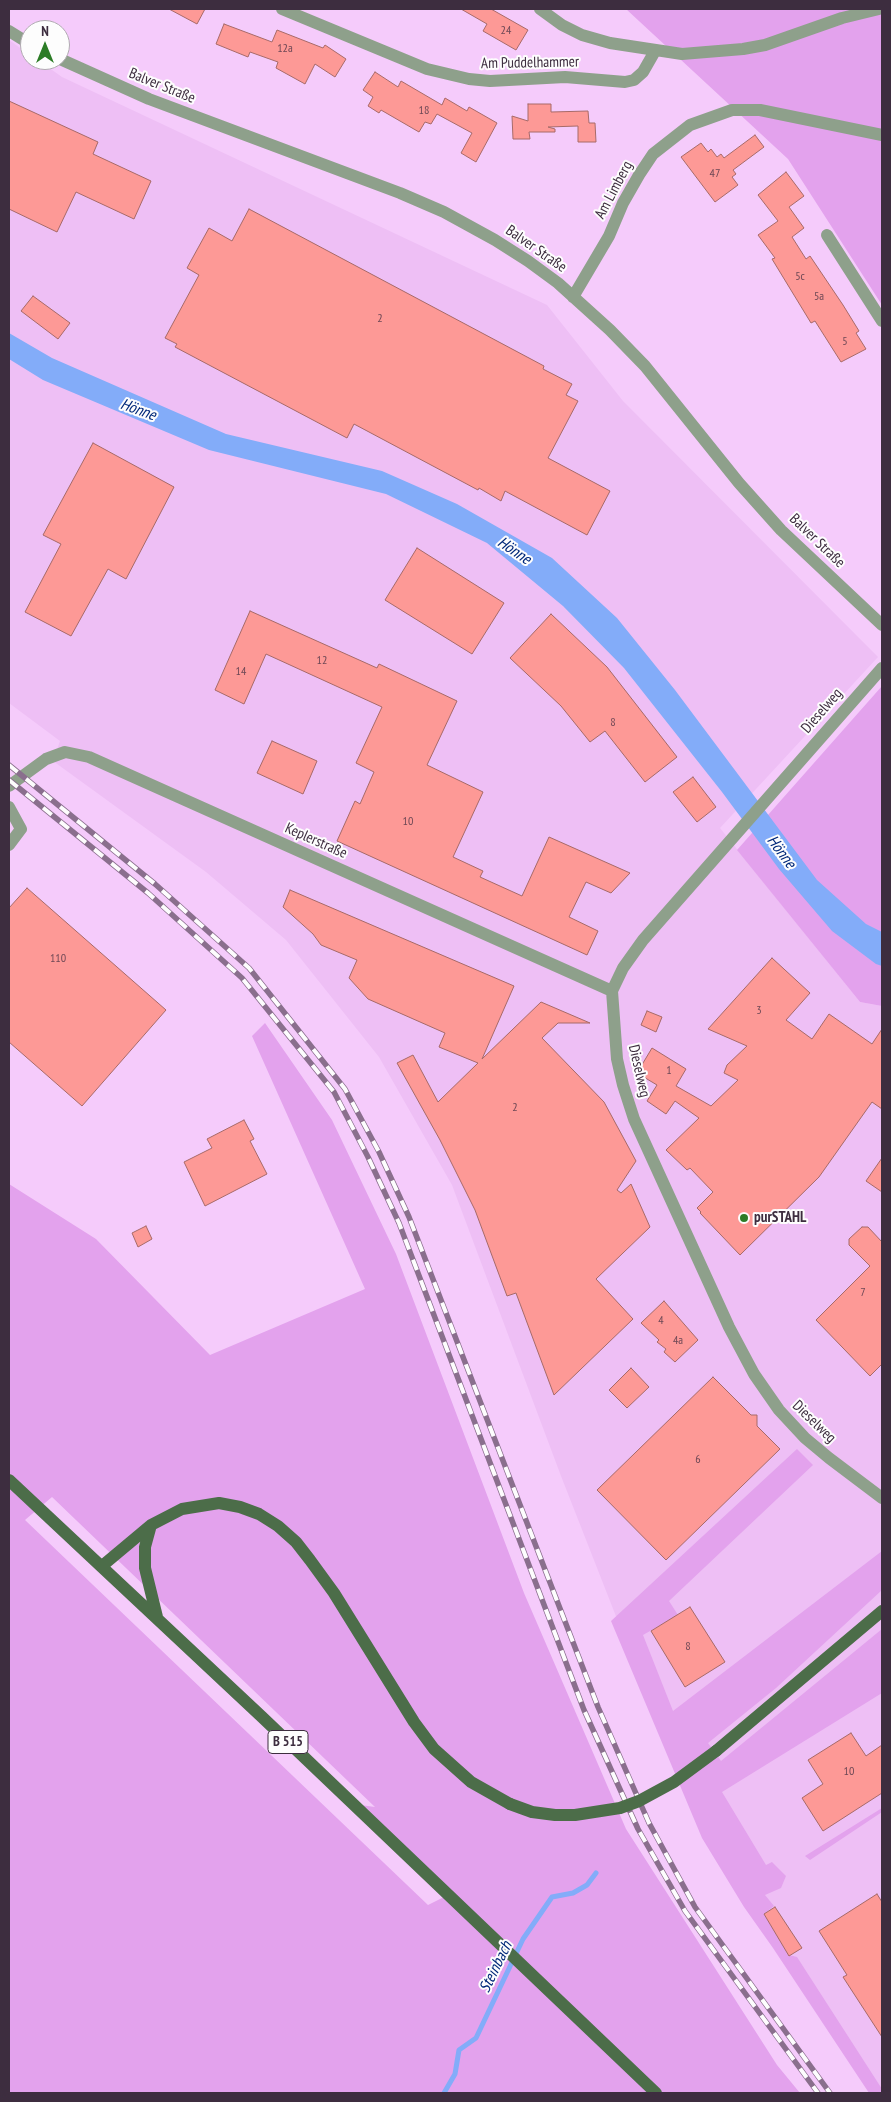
<!DOCTYPE html>
<meta charset="utf-8">
<style>
body{margin:0}
#map{position:relative;width:891px;height:2102px;overflow:hidden;background:#f5cbfb;font-family:"PT Sans Narrow",sans-serif}
canvas{display:block}
.frame{position:absolute;inset:0;border:10px solid #3d2d3f;pointer-events:none}
.north{position:absolute;left:20px;top:20px;width:50px;height:50px;box-sizing:border-box;background:#fdfdfd;border:1px solid #b0aab1;border-radius:50%;rotate:0deg;font-size:14px;font-weight:700;line-height:20px;text-align:center;color:#3d2d3f}
.north::after{content:'';display:block;margin:auto;width:18px;height:22px;background:#2c7c26;clip-path:polygon(50% 0,100% 100%,50% 72%,0 100%)}
</style>
<div id="map">
<canvas width="891" height="2102"></canvas>
<div class="frame"></div>
<div class="north">N</div>
</div>
<script>
const c = document.querySelector('canvas').getContext('2d');
c.lineJoin = 'round';
function paint(path, color) { c.fillStyle = color; c.fill(path, 'evenodd'); }
const shape = rows => new Path2D(rows.map(r => 'M' + r).join(''));
function trace(path, color, width, dash) { c.strokeStyle = color; c.lineWidth = width; c.lineCap = dash ? 'butt' : 'round'; c.setLineDash(dash || []); c.stroke(path); }
function write(font, color, halo, rows, align = 'center') {
  c.font = font + ' "PT Sans Narrow",sans-serif'; c.lineWidth = 4; c.setLineDash([]); c.textBaseline = 'middle'; c.strokeStyle = halo; c.fillStyle = color; for (const [text, x, y, turn = 0] of rows) {
    c.save(); c.translate(x, y); c.rotate((+turn || 0) * Math.PI / 180); c.textAlign = isNaN(turn) ? turn : align; if (halo) c.strokeText(text, 0, 0); c.fillText(text, 0, 0); c.restore();
  }
}
paint(shape([
 [9,40,30,55,30,60,38,60,62,77,547,305,623,401,878,657,720,828,860,1002,882,1006,882,2093,870,2093,688,1800,561,1476,452,1185,379,1057,286,940,206,872,53,761,60,741,9,703]
]), '#eebff5');
paint(shape([
 [626,9,882,9,882,305,788,159],
 [882,686,882,1006,860,1002,737,850],
 [265,1023,332,1120,396,1254,524,1593,626,1829,777,2065,800,2093,9,2093,9,1184,96,1239,210,1355,365,1289,252,1036],
 [52,1497,375,1807,353,1804,448,1895,428,1905,25,1520],
 [797,1449,813,1465,669,1601,678,1615,643,1635,673,1711,882,1551,882,1590,776,1688,708,1743,721,1761,882,1629,882,1693,722,1792,766,1865,772,1862,786,1876,781,1888,765,1895,774,1906,764,1914,789,1955,797,1957,882,2089,882,2093,869,2093,773,1948,744,1907,702,1838,611,1621],
 [882,1808,882,1812,810,1860,805,1856]
]), '#e3a2ed');
paint(shape([
 [9,333,52,358,226,434,382,471,457,504,552,558,617,618,675,690,817,880,866,924,882,932,882,966,876,964,832,931,779,869,722,792,624,668,563,606,487,543,386,494,209,450,43,380,9,359]
]), '#83acf9');
trace(shape([
 [444,2093,455,2074,459,2050,476,2038,523,1939,552,1897,573,1893,587,1885,596,1873]
]), '#83acf9', 5);
const building = shape([
 [169,9,205,9,197,24,169,9],
 [461,9,491,9,528,30,516,50,483,31,487,24,461,9],
 [224,24,272,42,277,30,323,48,325,45,346,59,335,77,315,64,305,84,276,68,278,62,250,52,248,57,216,44,224,24],
 [375,72,398,87,401,81,442,105,445,98,467,111,469,107,497,123,476,162,461,153,472,133,437,114,431,124,425,122,419,132,381,110,379,113,368,106,373,97,363,90,375,72],
 [9,101,98,142,93,154,151,181,134,219,76,192,57,232,9,209,9,101],
 [528,104,551,104,551,112,588,111,589,123,595,123,596,142,578,142,578,126,548,127,555,129,555,132,529,132,530,139,513,139,512,116,528,121,528,104],
 [755,135,764,147,733,170,736,174,732,177,738,185,715,202,681,157,701,143,708,152,711,149,717,157,721,154,724,158,755,135],
 [786,172,804,196,789,207,804,228,792,237,806,259,810,256,843,305,859,331,856,333,866,349,841,362,815,321,811,323,772,259,775,258,758,235,778,221,758,195,786,172],
 [249,209,544,366,543,369,572,384,566,395,578,401,548,458,610,491,587,535,505,491,501,501,479,488,478,490,354,424,347,438,175,347,177,344,165,338,199,275,187,268,209,228,232,241,249,209],
 [33,296,70,323,58,339,21,311,33,296],
 [93,443,174,487,126,579,108,569,71,636,25,612,61,544,43,535,93,443],
 [417,548,504,603,472,654,385,600,417,548],
 [250,611,377,668,379,664,457,701,427,765,483,792,453,857,483,871,480,877,522,896,549,837,630,873,611,893,586,882,569,917,598,931,587,955,337,841,355,801,360,804,374,772,356,763,382,707,266,654,244,704,215,690,250,611],
 [551,614,607,667,677,757,645,782,605,731,590,742,561,706,510,658,551,614],
 [272,741,317,761,303,794,257,773,272,741],
 [693,777,716,807,697,822,673,792,693,777],
 [27,888,166,1010,82,1106,9,1042,9,908,27,888],
 [290,890,514,986,482,1059,541,1002,590,1023,558,1023,542,1038,604,1102,636,1161,617,1190,621,1193,631,1184,650,1227,596,1279,633,1319,554,1395,516,1293,507,1296,475,1210,440,1140,397,1063,413,1055,438,1102,478,1063,439,1047,445,1033,368,999,349,978,357,960,321,945,313,934,283,907,290,890],
 [772,958,810,993,786,1020,812,1039,829,1014,872,1044,882,1029,882,1109,872,1102,819,1177,740,1255,700,1213,701,1212,697,1208,713,1192,690,1168,687,1170,666,1150,699,1118,675,1101,666,1114,647,1101,657,1085,637,1073,652,1048,686,1069,676,1086,711,1106,738,1080,724,1073,727,1065,747,1046,708,1029,772,958],
 [647,1011,662,1017,656,1032,641,1025,647,1011],
 [244,1120,254,1139,250,1141,267,1174,205,1206,184,1162,212,1148,207,1139,244,1120],
 [882,1158,882,1192,866,1181,882,1158],
 [146,1226,152,1239,138,1247,132,1233,146,1226],
 [862,1227,868,1227,882,1242,882,1364,870,1376,816,1320,870,1266,849,1245,849,1239,862,1227],
 [664,1301,698,1340,675,1362,664,1352,666,1349,657,1342,659,1340,641,1323,664,1301],
 [631,1368,649,1387,627,1408,609,1390,631,1368],
 [713,1377,751,1415,757,1415,757,1426,780,1449,666,1560,597,1490,713,1377],
 [690,1607,725,1662,685,1687,651,1631,690,1607],
 [851,1733,866,1756,882,1745,882,1793,823,1831,802,1798,823,1784,808,1760,851,1733],
 [877,1894,882,1902,882,2037,843,1977,847,1975,819,1931,877,1894],
 [775,1907,802,1948,789,1956,764,1914,775,1907]
]);
paint(building, '#fd9996');
trace(building, '#a76a68', 1);
trace(shape([
 [282,9,427,69,469,79,490,81,565,77,625,82,634,80,643,72,655,51],
 [540,9,562,25,582,35,610,43,682,54,743,49,765,45,842,18,879,9],
 [9,31,30,44],
 [60,59,149,99,400,193,444,212,495,240,528,261,558,283,610,330,645,366,739,483,781,530,882,625],
 [827,235,882,321],
 [573,297,609,236,623,203,639,175,653,154,690,125,732,110,760,110,882,135],
 [882,668,643,940,623,968,612,991,617,1059,623,1085,634,1119,729,1327,754,1374,779,1410,805,1438,829,1458,882,1498],
 [9,786,46,759,65,752,89,757,612,991],
 [9,807,21,829,9,845]
]), '#8ea08b', 12);
trace(shape([
 [9,1480,262,1717,656,2093],
 [151,1525,145,1547,145,1568,157,1617],
 [102,1566,151,1525,182,1509,219,1503,240,1507,259,1514,278,1526,296,1542,310,1560,334,1593,414,1722,434,1749,471,1782,510,1804],
 [716,1751,882,1611]
]), '#4c6d49', 12);
const rail = shape([
 [9,765,155,884,249,968,345,1089,379,1152,409,1217,598,1707,649,1823,695,1907,830,2093],
 [9,780,148,893,242,978,334,1092,368,1157,399,1223,584,1710,638,1829,685,1911,818,2093]
]);
trace(rail, '#8a6f8d', 5.5);
trace(rail, '#fdfdfd', 4, [11]);
trace(shape([
 [510,1804,532,1812,555,1815,575,1815,620,1808,639,1801,674,1782,716,1751]
]), '#4c6d49', 12);
for (const [x, y, r, color] of [
 [744,1218,5,"#2c7c26"]
]) { const dot = new Path2D(); dot.arc(x, y, r, 0, 2 * Math.PI); c.fillStyle = color; c.fill(dot); trace(dot, '#fdfdfd', 2); }
write('12px', '#6d4855', null, [
 ["24",506,31],
 ["12a",285,49],
 ["18",424,111],
 ["47",715,174],
 ["5c",800,277],
 ["5a",819,297],
 ["2",380,319],
 ["5",845,342],
 ["12",322,661],
 ["14",241,672],
 ["8",613,723],
 ["10",408,822],
 ["110",58,959],
 ["3",759,1011],
 ["1",669,1071],
 ["2",515,1108],
 ["7",863,1293],
 ["4",661,1321],
 ["4a",678,1341],
 ["6",698,1460],
 ["8",688,1647],
 ["10",849,1772]
]);
for (const [x, y, w] of [
 [288,1742,40]
]) { const box = new Path2D(); box.roundRect(x - w / 2, y - 11.5, w, 23, 4); c.fillStyle = '#fdfdfd'; c.fill(box); trace(box, '#3d2d3f', 1); }
write('bold 14px', '#3d2d3f', null, [
 ["B 515",288,1742]
]);
write('15px', '#3d2d3f', '#fdfdfd', [
 ["Am Puddelhammer",530,63,-1],
 ["Balver Straße",162,86,22],
 ["Am Limberg",614,190,-62],
 ["Balver Straße",536,249,35],
 ["Balver Straße",817,541,44],
 ["Dieselweg",822,711,-49],
 ["Keplerstraße",316,841,24],
 ["Dieselweg",639,1071,77],
 ["Dieselweg",814,1422,44]
]);
write('bold 15px', '#3d2d3f', '#fdfdfd', [
 ["purSTAHL",754,1218]
], 'left');
write('italic 16px', '#012879', '#fdfdfd', [
 ["Hönne",138,410,20],
 ["Hönne",514,551,34],
 ["Hönne",781,852,53],
 ["Steinbach",496,1967,-64]
]);
</script>
